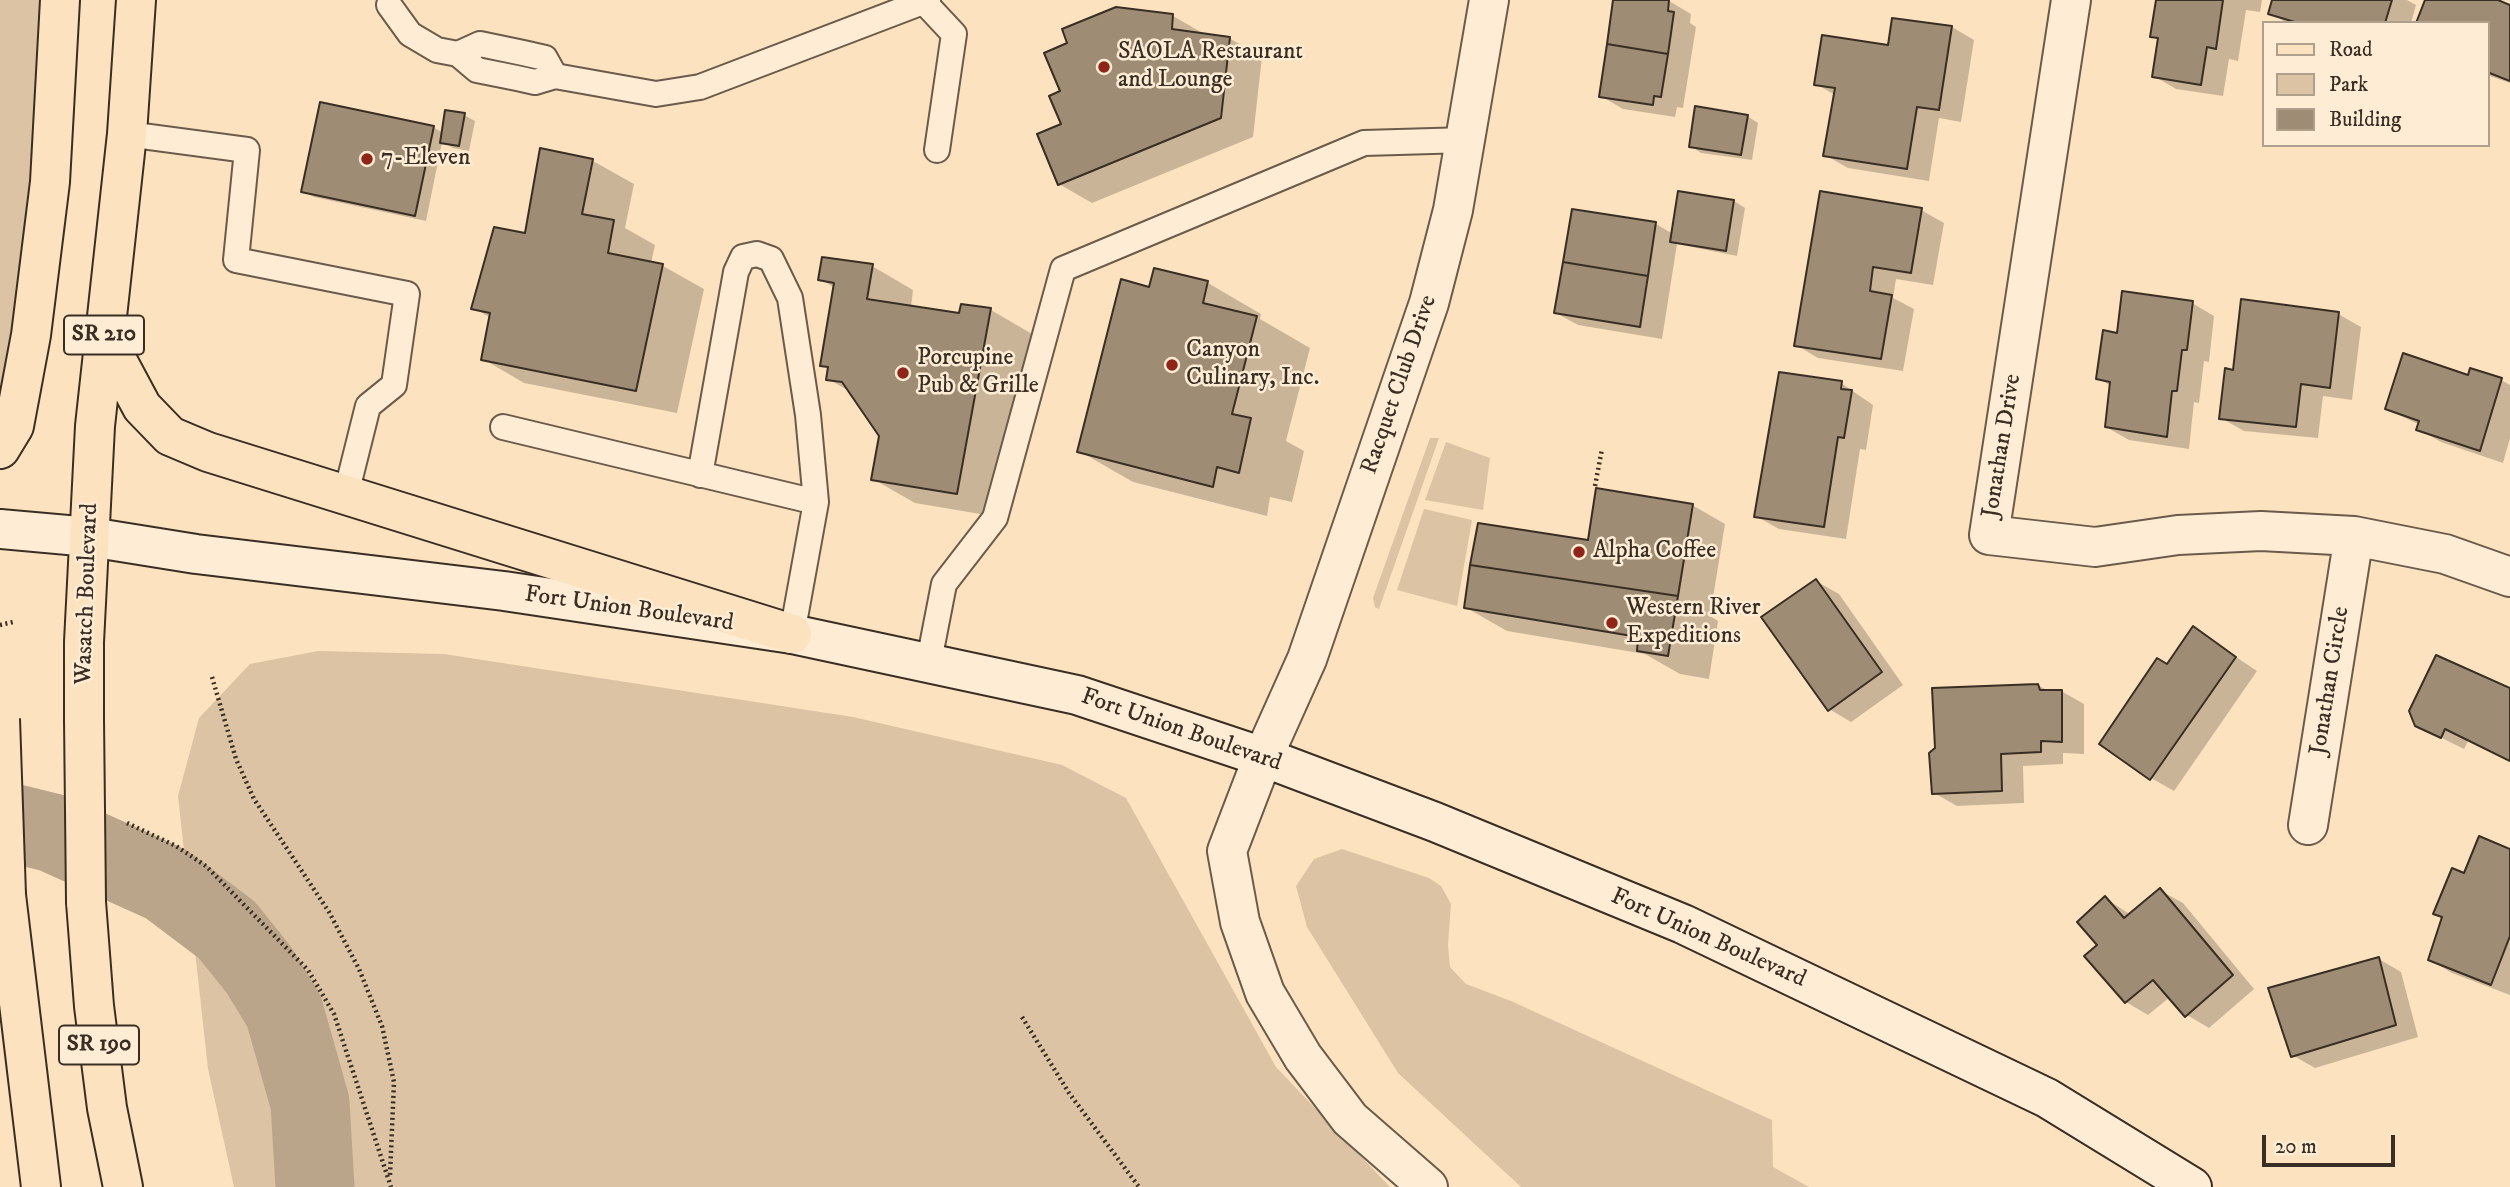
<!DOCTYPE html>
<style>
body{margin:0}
#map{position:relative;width:2510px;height:1187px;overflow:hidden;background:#fde2bf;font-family:"IM FELL DW Pica",serif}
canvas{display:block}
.legend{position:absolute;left:2262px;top:21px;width:228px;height:126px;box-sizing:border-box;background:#feecd5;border:2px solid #afa08e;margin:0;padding:9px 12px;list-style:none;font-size:21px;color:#392e23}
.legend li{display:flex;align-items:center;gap:14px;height:35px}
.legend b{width:35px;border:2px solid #afa08e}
.scale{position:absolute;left:2262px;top:1135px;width:133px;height:32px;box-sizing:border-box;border:4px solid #392e23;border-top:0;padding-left:9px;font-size:21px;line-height:24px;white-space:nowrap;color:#392e23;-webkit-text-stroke:5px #feecd5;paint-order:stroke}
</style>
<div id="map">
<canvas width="2510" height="1187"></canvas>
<ul class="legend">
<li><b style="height:9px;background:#fde2bf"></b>Road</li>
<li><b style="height:19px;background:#dcc3a4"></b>Park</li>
<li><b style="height:19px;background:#9f8c74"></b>Building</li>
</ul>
<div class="scale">20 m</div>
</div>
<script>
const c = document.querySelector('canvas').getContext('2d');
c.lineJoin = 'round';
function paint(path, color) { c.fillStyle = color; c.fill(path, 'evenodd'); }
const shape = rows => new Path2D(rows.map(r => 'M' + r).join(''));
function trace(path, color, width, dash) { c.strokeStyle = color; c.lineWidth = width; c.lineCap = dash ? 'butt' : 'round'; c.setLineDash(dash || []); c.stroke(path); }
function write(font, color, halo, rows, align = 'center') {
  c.font = font + ' "IM FELL DW Pica",serif'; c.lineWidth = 5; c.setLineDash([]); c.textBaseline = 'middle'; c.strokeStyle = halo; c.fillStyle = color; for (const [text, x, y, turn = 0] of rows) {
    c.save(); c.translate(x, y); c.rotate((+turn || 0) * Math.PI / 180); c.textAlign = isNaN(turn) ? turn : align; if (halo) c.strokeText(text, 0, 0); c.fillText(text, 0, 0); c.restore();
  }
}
paint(shape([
 [0,0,40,0,40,92,8,362,0,396],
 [1430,438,1439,438,1379,609,1375,607,1373,598],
 [1446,442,1490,458,1483,510,1425,500],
 [1424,509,1472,520,1457,606,1397,590],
 [318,651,444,654,853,717,1062,765,1126,798,1276,1067,1390,1187,234,1187,208,1069,178,796,199,718,250,664],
 [1342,849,1429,878,1441,886,1451,904,1448,945,1450,967,1466,984,1511,1001,1772,1120,1773,1167,1809,1187,1521,1187,1398,1073,1307,927,1296,886,1314,859]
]), '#dcc3a4');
paint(shape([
 [1615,0,1669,1,1691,14,1690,23,1696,27,1683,108,1677,107,1675,117,1623,109,1601,96],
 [2158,0,2262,0,2260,12,2246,10,2238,61,2229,59,2223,96,2176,89,2154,76,2159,40,2152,36],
 [2274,0,2407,0,2416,5,2411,23,2287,23,2270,13],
 [2427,0,2494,0,2510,7,2510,83,2487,75,2487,23],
 [1173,16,1206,35,1229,38,1262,57,1253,137,1092,203,1059,184,1063,92],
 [1894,20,1952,27,1974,40,1961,122,1939,118,1929,181,1848,168,1825,155,1835,95,1816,84,1890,47],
 [464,115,475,121,469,151,453,148,442,142,426,221,314,197,303,191,433,127,443,133],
 [1747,116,1758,123,1752,160,1701,153,1691,146],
 [593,161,634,184,625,228,655,245,651,263,663,266,704,289,677,413,524,383,483,359,491,318,473,308,526,235],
 [1734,201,1745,208,1737,256,1677,244,1662,339,1578,325,1556,313,1573,211,1656,224,1673,234],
 [1921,210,1944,223,1933,285,1896,279,1893,298,1914,309,1903,371,1818,358,1796,345],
 [872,266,913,290,911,307,961,315,991,310,1032,334,998,517,915,503,873,479,880,435,851,392,828,379,830,369,822,365,835,288,820,279],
 [1155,270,1208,283,1261,314,1260,319,1310,348,1286,441,1304,451,1292,502,1270,497,1267,516,1133,482,1079,451],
 [2192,303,2214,316,2209,362,2204,361,2199,403,2194,402,2189,449,2129,440,2106,427,2111,386,2098,378],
 [2338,314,2361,327,2352,400,2323,396,2318,438,2244,431,2221,418,2234,372],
 [2469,377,2501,380,2510,385,2510,438,2503,463,2441,442,2418,429,2420,425,2387,409],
 [1841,383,1873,405,1866,450,1860,449,1846,539,1779,529,1756,516],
 [1692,505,1725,524,1710,616,1718,621,1709,679,1680,674,1645,654,1507,631,1465,607,1589,542],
 [1816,581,1839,594,1903,685,1851,722,1829,709],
 [2194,629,2257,671,2174,791,2151,778,2168,666],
 [2038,685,2048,691,2061,691,2084,704,2084,754,2063,753,2063,764,2023,766,2024,803,1957,806,1934,793],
 [2510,690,2510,761,2468,741,2464,749,2416,725],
 [2510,851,2510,995,2452,973,2430,960,2443,919,2435,914,2465,875],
 [2161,891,2183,903,2254,989,2209,1028,2187,1015,2170,997,2148,1015,2126,1002,2100,946,2105,898,2131,915],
 [2379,959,2401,972,2418,1037,2315,1068,2292,1055]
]), '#0003');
trace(shape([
 [0,820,53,833,166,884,227,930,259,970,284,1011,310,1103,315,1187]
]), '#baa58a', 79);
const building = shape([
 [1613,0,1669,0,1668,11,1674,12,1668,54,1607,44,1613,0],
 [2156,0,2223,0,2216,49,2207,47,2201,85,2152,77,2158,38,2150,37,2156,0],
 [2272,0,2392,0,2385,23,2298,23,2268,14,2272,0],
 [2425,0,2498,0,2510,5,2510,81,2487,72,2487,23,2416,23,2425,0],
 [1116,7,1173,14,1172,29,1230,37,1221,118,1058,185,1037,134,1061,124,1049,96,1060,91,1044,53,1067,43,1062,29,1116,7],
 [1892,18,1952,26,1939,110,1917,107,1907,169,1823,156,1835,88,1814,85,1822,35,1888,45,1892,18],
 [1607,44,1668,54,1661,97,1654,96,1653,105,1599,97,1607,44],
 [320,102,434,126,415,216,301,192,320,102],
 [1695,106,1748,115,1741,155,1689,147,1695,106],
 [445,110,465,113,459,146,440,143,445,110],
 [540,148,593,159,582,214,614,220,608,253,663,264,636,391,481,360,490,313,471,309,494,227,525,233,540,148],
 [1678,191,1734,200,1726,251,1670,242,1678,191],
 [1820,191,1922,208,1911,273,1873,267,1870,291,1892,295,1881,359,1794,346,1820,191],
 [1572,209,1656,222,1648,276,1563,262,1572,209],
 [822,257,873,264,867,299,959,313,961,304,991,308,957,494,871,480,879,436,842,382,826,380,828,367,820,366,834,283,818,280,822,257],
 [1563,262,1648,276,1640,327,1554,313,1563,262],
 [1154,268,1208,281,1203,303,1257,316,1232,414,1251,418,1239,473,1217,467,1213,487,1077,452,1121,279,1149,287,1154,268],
 [2122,291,2193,301,2187,350,2182,350,2177,391,2172,391,2167,437,2105,427,2110,382,2096,379,2103,330,2117,333,2122,291],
 [2241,299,2339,312,2330,388,2301,384,2296,427,2219,419,2225,368,2233,370,2241,299],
 [2403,353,2468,375,2470,368,2502,378,2480,451,2416,430,2419,421,2385,409,2403,353],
 [1779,372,1842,381,1841,389,1852,390,1844,438,1838,437,1824,527,1754,517,1779,372],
 [1596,488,1693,504,1678,596,1470,565,1478,523,1588,540,1596,488],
 [1470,565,1678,596,1668,656,1637,651,1638,637,1464,608,1470,565],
 [1816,579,1882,672,1828,711,1761,617,1816,579],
 [2193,626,2236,657,2150,780,2099,744,2157,658,2167,664,2193,626],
 [2436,655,2510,688,2510,761,2445,729,2441,738,2415,726,2409,711,2436,655],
 [2038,684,2040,690,2062,690,2062,742,2041,741,2041,752,2001,754,2002,791,1932,794,1929,753,1935,748,1932,688,2038,684],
 [2479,836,2510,849,2510,936,2491,985,2428,960,2442,917,2433,914,2452,868,2464,873,2479,836],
 [2160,888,2233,975,2185,1017,2153,980,2125,1003,2084,956,2097,945,2077,922,2105,896,2124,918,2160,888],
 [2379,957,2396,1025,2291,1057,2268,988,2379,957]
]);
paint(building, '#9f8c74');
trace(building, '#392e23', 2);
const service = shape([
 [925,3,954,34,937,150],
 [389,5,410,34,437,50,458,54],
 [555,76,545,58,523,53,480,44,458,54,477,70,517,78,535,82,555,76,656,94,700,87,928,0],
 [127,134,247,150,236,260,407,294,394,385,368,406,346,494],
 [503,427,816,502,792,634],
 [700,475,736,272,743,257,757,254,771,259,790,298,808,415,816,502],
 [929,661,944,584,995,518,1063,269,1364,143,1467,140]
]);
const minor = shape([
 [2071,0,1989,535,2095,547,2178,535,2261,531,2354,536,2445,554,2510,577],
 [1263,757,1307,659,1429,303,1453,210,1489,0],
 [2308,825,2354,536]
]);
const tertiary = shape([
 [1263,757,1227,851,1240,922,1265,993,1303,1057,1350,1119,1428,1187]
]);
const secondary = shape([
 [0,529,90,537,196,554,504,591,792,634,1077,695,1263,757,1435,822,1683,924,2047,1098,2192,1187]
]);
const primary = shape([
 [104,336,142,407,170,436,208,452,792,634],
 [0,449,14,426,31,335,50,182,60,0],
 [84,719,84,642,95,426,127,134,136,0],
 [6,895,41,1187],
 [86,902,94,1006,107,1108,123,1187]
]);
trace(service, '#6a5b4a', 28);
trace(minor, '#6a5b4a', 42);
trace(tertiary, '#6a5b4a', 42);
trace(secondary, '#392e23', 42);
trace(primary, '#392e23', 42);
trace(shape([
 [1595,486,1602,449],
 [0,625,13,622],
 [212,677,236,759,254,799,329,912,359,969,382,1026,394,1082,390,1175],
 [127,823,176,846,206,866,308,970,334,1014,391,1187],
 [1022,1017,1069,1093,1139,1187]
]), '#392e23', 4.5, [2, 3.5]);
trace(service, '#feecd5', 24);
trace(minor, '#feecd5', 38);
trace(tertiary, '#feecd5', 38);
trace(secondary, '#feecd5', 38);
trace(primary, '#fde2bf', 38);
const primaryBridge = shape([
 [0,719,6,895],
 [84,719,86,902]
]);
trace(primaryBridge, '#392e23', 42, []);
trace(primaryBridge, '#fde2bf', 38);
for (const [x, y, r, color] of [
 [1104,67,7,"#8f2418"],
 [367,159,7,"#8f2418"],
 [1172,365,7,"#8f2418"],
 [903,373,7,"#8f2418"],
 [1579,552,7,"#8f2418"],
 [1612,623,7,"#8f2418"]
]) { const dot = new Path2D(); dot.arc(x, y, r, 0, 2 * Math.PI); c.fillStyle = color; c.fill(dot); trace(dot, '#feecd5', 2.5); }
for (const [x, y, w] of [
 [104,335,80],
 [99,1045,80]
]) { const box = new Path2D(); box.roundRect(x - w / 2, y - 19.5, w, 39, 5); c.fillStyle = '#feecd5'; c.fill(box); trace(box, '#392e23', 2); }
write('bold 23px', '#392e23', null, [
 ["SR 210",104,335],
 ["SR 190",99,1045]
]);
write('24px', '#392e23', '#feecd5', [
 ["SAOLA Restaurant",1118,53],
 ["and Lounge",1118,81],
 ["7-Eleven",381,159],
 ["Canyon",1186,351],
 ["Culinary, Inc.",1186,379],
 ["Porcupine",917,359],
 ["Pub & Grille",917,387],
 ["Alpha Coffee",1593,552],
 ["Western River",1626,609],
 ["Expeditions",1626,637]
], 'left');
write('24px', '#392e23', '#feecd5', [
 ["Racquet Club Drive",1400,385,-71],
 ["Jonathan Drive",2003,446,-81],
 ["Wasatch Boulevard",88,594,-88],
 ["Fort Union Boulevard",629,610,8],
 ["Jonathan Circle",2331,681,-81],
 ["Fort Union Boulevard",1181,731,19],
 ["Fort Union Boulevard",1708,939,24]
]);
</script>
